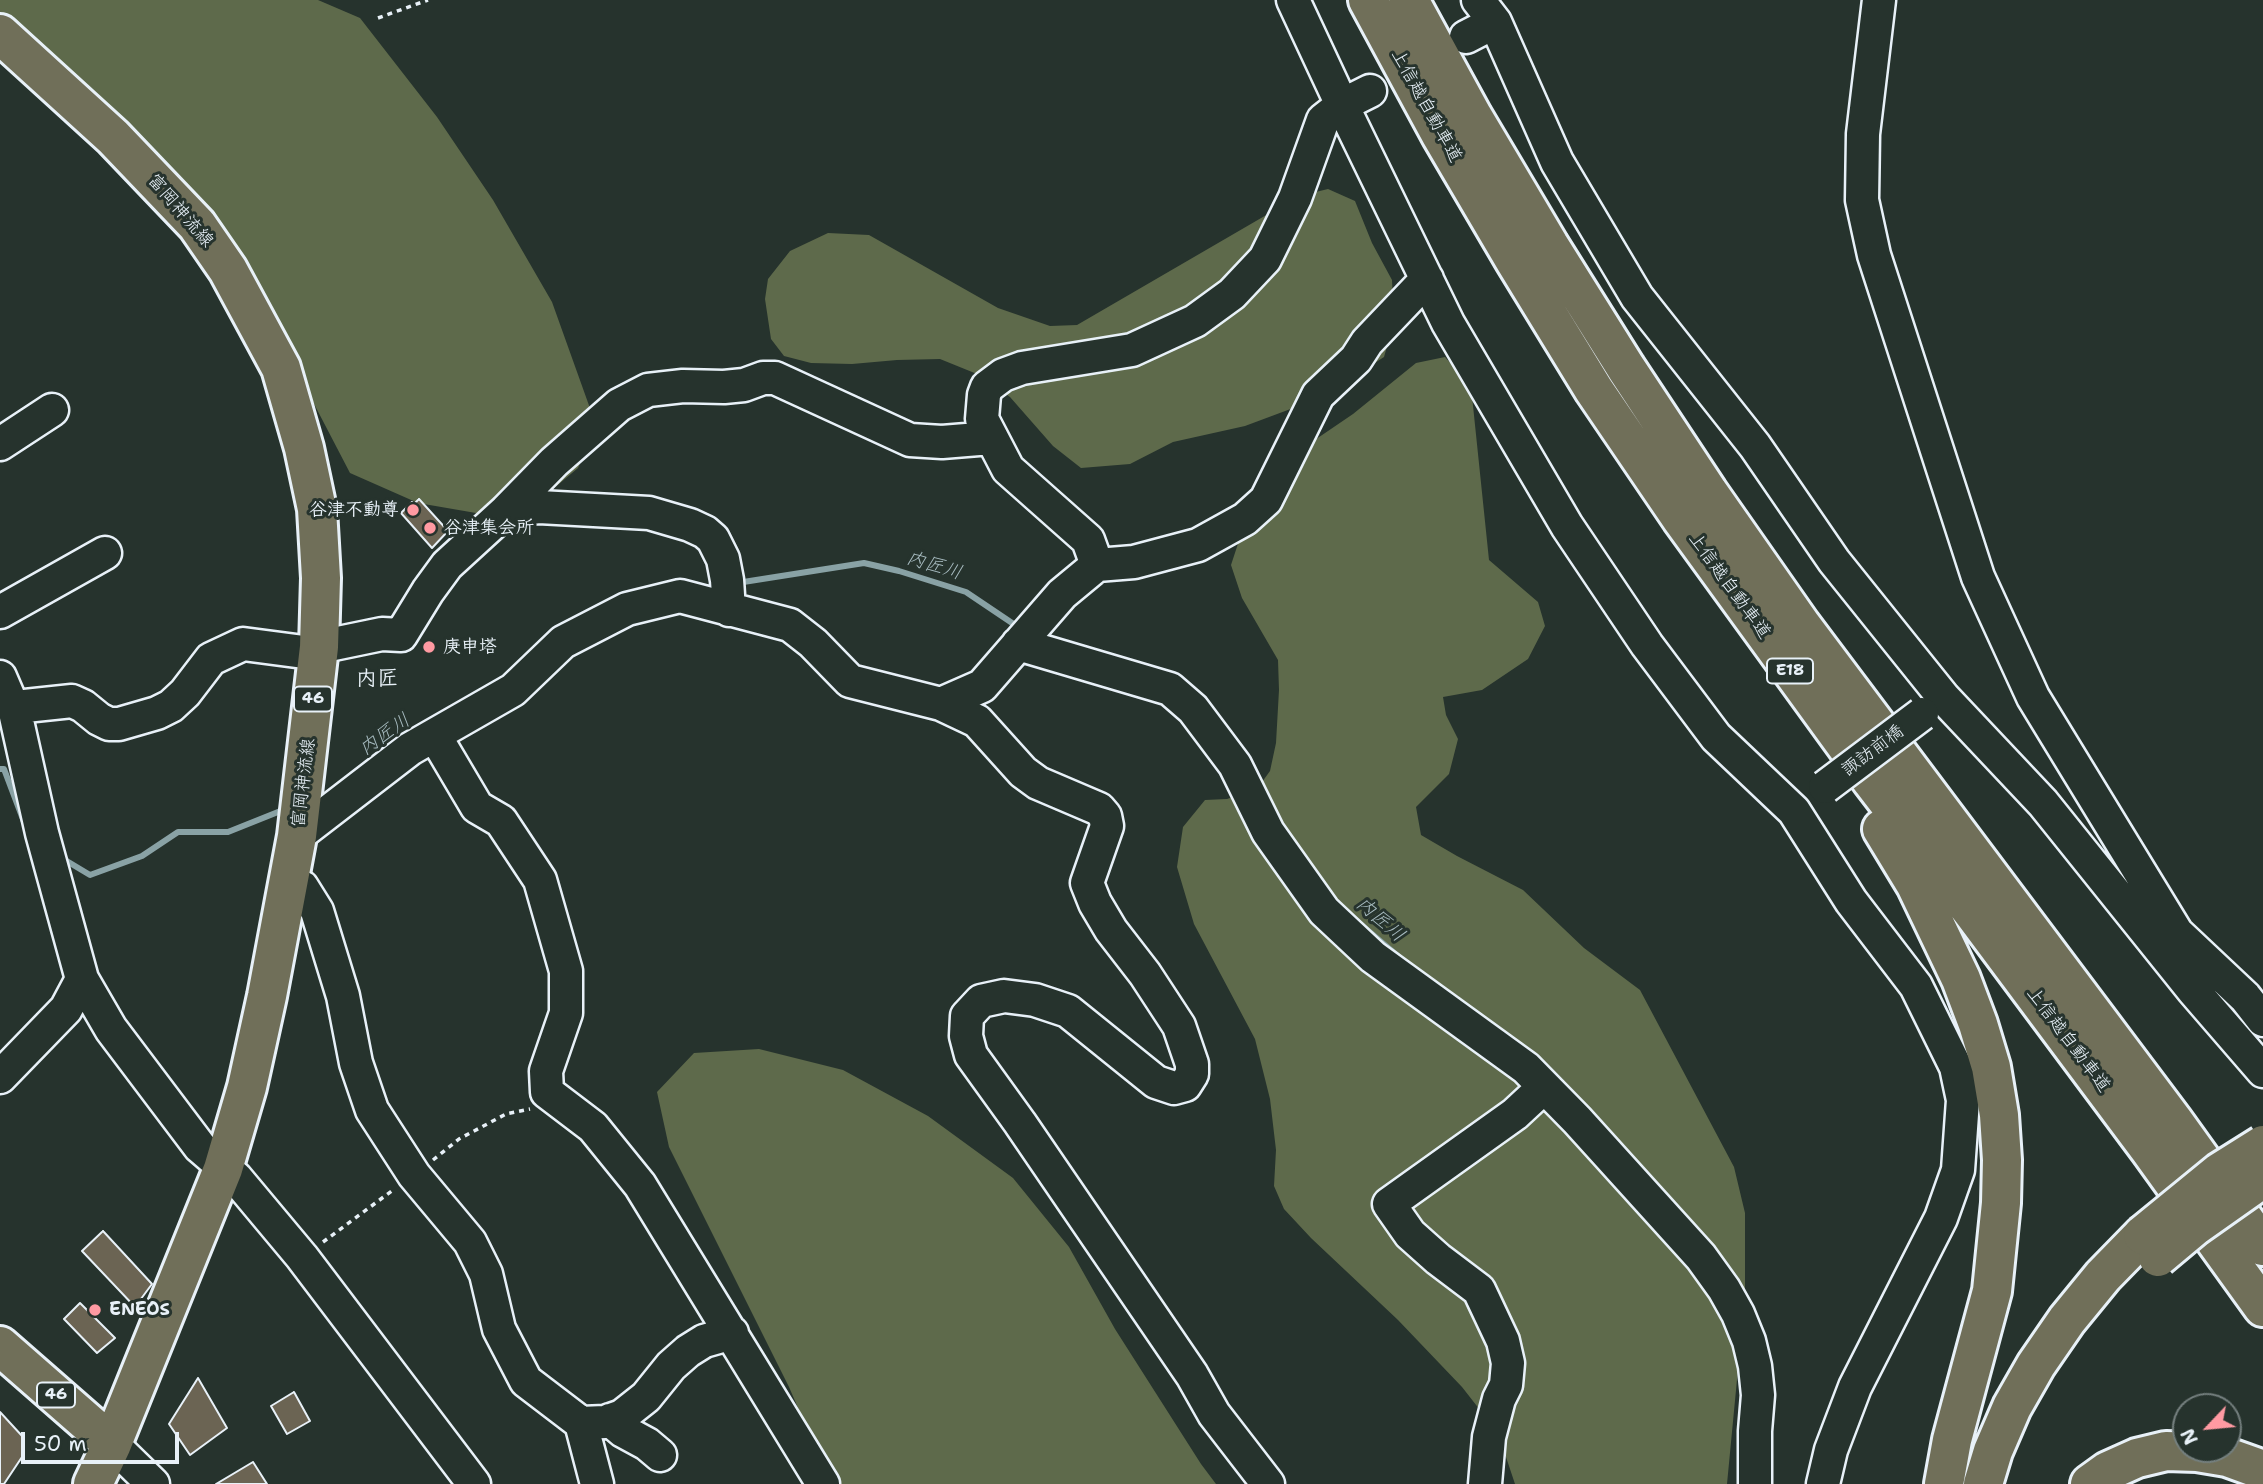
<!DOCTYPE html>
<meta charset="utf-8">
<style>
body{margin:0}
#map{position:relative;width:2263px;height:1484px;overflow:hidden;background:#26332d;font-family:"Shantell Sans",sans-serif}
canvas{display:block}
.north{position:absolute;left:2172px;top:1393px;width:70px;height:70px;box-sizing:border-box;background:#26332d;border:2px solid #747f7e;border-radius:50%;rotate:244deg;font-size:19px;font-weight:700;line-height:28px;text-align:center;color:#e8f1f8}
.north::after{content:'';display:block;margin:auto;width:24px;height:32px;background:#ff9aa2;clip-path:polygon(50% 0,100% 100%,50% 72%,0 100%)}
.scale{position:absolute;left:21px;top:1432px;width:158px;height:32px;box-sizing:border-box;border:4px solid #e8f1f8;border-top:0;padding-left:9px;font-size:21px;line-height:24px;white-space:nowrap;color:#e8f1f8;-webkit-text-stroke:5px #26332d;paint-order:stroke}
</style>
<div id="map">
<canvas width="2263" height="1484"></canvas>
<div class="north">N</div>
<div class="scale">50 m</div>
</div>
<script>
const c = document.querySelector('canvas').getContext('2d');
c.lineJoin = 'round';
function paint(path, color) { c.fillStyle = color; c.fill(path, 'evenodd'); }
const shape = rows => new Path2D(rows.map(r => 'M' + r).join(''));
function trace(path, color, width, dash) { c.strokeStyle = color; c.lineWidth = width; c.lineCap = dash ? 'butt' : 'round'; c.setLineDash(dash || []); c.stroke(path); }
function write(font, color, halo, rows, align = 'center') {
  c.font = font + ' "Shantell Sans","Klee One",sans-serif'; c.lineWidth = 6; c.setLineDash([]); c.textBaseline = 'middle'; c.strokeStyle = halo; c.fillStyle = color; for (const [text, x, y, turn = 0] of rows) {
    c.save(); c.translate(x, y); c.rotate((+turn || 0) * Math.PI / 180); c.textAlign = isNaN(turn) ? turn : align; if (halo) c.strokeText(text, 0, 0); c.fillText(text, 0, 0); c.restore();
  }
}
paint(shape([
 [0,0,318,0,360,18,437,117,493,200,552,302,596,425,578,468,541,499,476,513,418,503,350,473,312,400,155,164,0,15],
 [1328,189,1355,201,1372,243,1392,280,1394,322,1384,357,1320,398,1245,426,1173,442,1130,464,1081,468,1053,446,1010,397,977,374,940,359,897,360,852,364,811,363,784,356,771,339,765,299,768,279,790,251,828,233,869,235,998,308,1050,326,1077,325,1299,196],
 [1445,357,1462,376,1472,396,1489,560,1538,602,1545,626,1528,659,1482,690,1443,697,1446,715,1458,739,1449,774,1416,807,1421,835,1457,856,1523,890,1584,948,1640,990,1734,1167,1745,1213,1745,1296,1727,1484,1515,1484,1498,1433,1462,1387,1398,1320,1311,1238,1284,1209,1274,1186,1276,1150,1270,1099,1255,1039,1194,924,1177,867,1183,827,1205,800,1227,799,1257,789,1270,771,1276,743,1279,690,1278,660,1242,598,1231,565,1254,495,1278,465,1353,414,1416,363],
 [759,1049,843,1070,928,1116,1013,1178,1069,1247,1115,1329,1201,1464,1216,1484,831,1484,789,1387,669,1147,657,1092,694,1053]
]), '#5e6a4b');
trace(shape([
 [737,583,864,563,899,571,966,592,1021,629],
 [0,769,4,769,24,822],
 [60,857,90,875,142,856,178,832,228,832,288,808],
 [1359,923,1399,957]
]), '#89a2a5', 6);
const building = shape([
 [419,499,448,531,432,548,401,513,412,502,414,504,419,499],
 [103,1231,152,1284,135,1307,82,1251,103,1231],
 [80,1303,115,1338,97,1353,64,1319,80,1303],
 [198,1378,227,1428,190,1455,169,1424,198,1378],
 [294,1392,310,1421,287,1434,271,1406,294,1392],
 [0,1412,23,1437,22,1457,4,1484,0,1484,0,1412],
 [253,1462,267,1484,216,1484,253,1462]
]);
paint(building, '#6b6453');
trace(building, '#e8f1f8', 2);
const minor = shape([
 [1293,0,1342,105,1448,323,1567,526,1647,645,1716,737,1794,811,1851,901,1916,986,1956,1067,1963,1100,1958,1170,1941,1218,1855,1387,1831,1450,1823,1484],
 [1478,0,1495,22,1557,162,1637,297,1755,446,1834,561,1944,698,2043,803,2193,990,2263,1071],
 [1879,0,1863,134,1862,200,1874,255,1978,577,2033,697,2177,933,2245,997,2263,1020],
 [1466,37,1495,22],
 [0,444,52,410],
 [506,511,539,507,649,513,690,525,705,532,713,539,723,559,727,580,729,610],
 [1097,565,1088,540,1008,469,982,419,984,395,987,387,1003,375,1022,368,1132,350,1195,321,1232,294,1265,259,1295,198,1323,120,1342,105,1370,91],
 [0,612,105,553],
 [1018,644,1170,689,1193,709,1235,765,1268,832,1324,911,1373,957,1526,1068,1577,1120,1701,1257,1724,1289,1738,1314,1749,1341,1755,1366,1758,1395,1755,1431,1755,1484],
 [319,647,382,634,401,635,428,591,447,565,506,511,554,462,619,405,648,390,683,386,724,387,744,385,763,378,775,378,910,440,942,442,991,438],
 [0,677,15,712,42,833,82,979,111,1029,200,1147,236,1178,302,1257,474,1484],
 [941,704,977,721,1023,772,1038,783,1099,809,1105,816,1107,826,1087,883,1095,903,1111,930,1145,974,1179,1026,1192,1064,1192,1074,1185,1085,1174,1088,1156,1082,1068,1011,1035,1000,1004,996,981,1001,967,1016,966,1036,971,1055,1020,1123,1192,1375,1214,1414,1268,1484],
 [15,712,25,706,72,701,83,706,99,719,109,724,119,724,157,713,171,706,185,693,211,659,243,644,319,654],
 [435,736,477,807,501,821,540,880,566,971,566,1013,546,1071,547,1092,593,1127,640,1185,823,1484],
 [297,836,410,749,513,690,563,642,627,609,680,596,790,625,813,643,850,681,941,704,982,686,1062,594,1097,565,1134,562,1198,545,1245,519,1266,500,1318,395,1356,359,1367,342,1427,279],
 [289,882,302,887,317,911,343,996,356,1063,372,1110,414,1175,470,1242,486,1274,499,1329,526,1381,581,1423,597,1484],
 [0,1077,66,1009,82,979],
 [610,1420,623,1431,647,1444,660,1455],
 [581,1423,605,1422,622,1416,646,1397,671,1366,688,1351,704,1341,732,1333],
 [112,1444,153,1484],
 [1485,1484,1489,1437,1499,1399,1506,1385,1508,1363,1503,1341,1479,1290,1438,1259,1410,1234,1389,1204,1515,1114,1544,1087]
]);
const major = shape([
 [0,34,113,137,197,225,228,270,281,368,304,448,317,509,321,578,319,647,297,836,267,996,247,1087,223,1169,112,1444,93,1484],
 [0,1346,112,1444]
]);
const highway = shape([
 [1368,0,1441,135,1515,261,1594,390,1681,518,1872,781,1974,914,2150,1150,2263,1307],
 [1409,0,1473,117,1549,245,1626,368,1708,492,1801,625,2174,1122,2263,1246],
 [1882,829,1916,885,1961,979,1978,1024,1991,1067,1999,1115,2002,1160,2001,1203,1992,1291,1952,1440,1944,1484],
 [1983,1484,1993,1451,2012,1407,2036,1365,2067,1320,2103,1276,2143,1235],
 [2090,1484,2108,1471,2137,1458,2166,1451,2197,1452,2227,1457,2263,1470]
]);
trace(minor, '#e8f1f8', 37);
trace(major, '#e8f1f8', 44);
trace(highway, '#e8f1f8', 44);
trace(shape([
 [378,18,428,0],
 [433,1160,459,1139,506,1114,530,1109],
 [323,1242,393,1190]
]), '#e8f1f8', 3.5, [5, 5]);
trace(minor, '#26332d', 32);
trace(major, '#706f59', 38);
trace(highway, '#706f59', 38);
const minorBridge = shape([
 [1825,787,1922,714]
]);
const highwayBridge = shape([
 [2143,1235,2220,1172,2263,1145],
 [2158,1257,2195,1226,2263,1178]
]);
trace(minorBridge, '#e8f1f8', 37, []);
trace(highwayBridge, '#e8f1f8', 44, []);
trace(minorBridge, '#26332d', 32);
trace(highwayBridge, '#706f59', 38);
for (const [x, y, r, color] of [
 [413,510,7,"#ff9aa2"],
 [430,528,7,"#ff9aa2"],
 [429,647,7,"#ff9aa2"],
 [95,1310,7,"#ff9aa2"]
]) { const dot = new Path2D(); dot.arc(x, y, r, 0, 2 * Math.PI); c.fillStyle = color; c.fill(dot); trace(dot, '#26332d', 2.5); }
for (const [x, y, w] of [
 [1790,671,46],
 [313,699,38],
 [56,1395,38]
]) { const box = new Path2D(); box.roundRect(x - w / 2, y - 12.5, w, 25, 5); c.fillStyle = '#26332d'; c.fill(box); trace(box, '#e8f1f8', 2); }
write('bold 16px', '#e8f1f8', null, [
 ["E18",1790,671],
 ["46",313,699],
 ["46",56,1395]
]);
write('18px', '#e8f1f8', '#26332d', [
 ["上信越自動車道",1426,106,61],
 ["富岡神流線",180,211,49],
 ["上信越自動車道",1729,586,54],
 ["諏訪前橋",1873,751,-37],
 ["富岡神流線",304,783,-83],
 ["上信越自動車道",2068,1040,53]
]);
write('bold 18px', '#e8f1f8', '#26332d', [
 ["谷津不動尊",399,510,"right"],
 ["谷津集会所",444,528],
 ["庚申塔",443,647],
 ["ENEOS",109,1310]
], 'left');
write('italic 19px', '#a8bcc1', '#26332d', [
 ["内匠川",934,566,17],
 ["内匠川",385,735,-35],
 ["内匠川",1380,920,41]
]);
write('bold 21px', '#e8f1f8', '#26332d', [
 ["内匠",377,680]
]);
</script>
